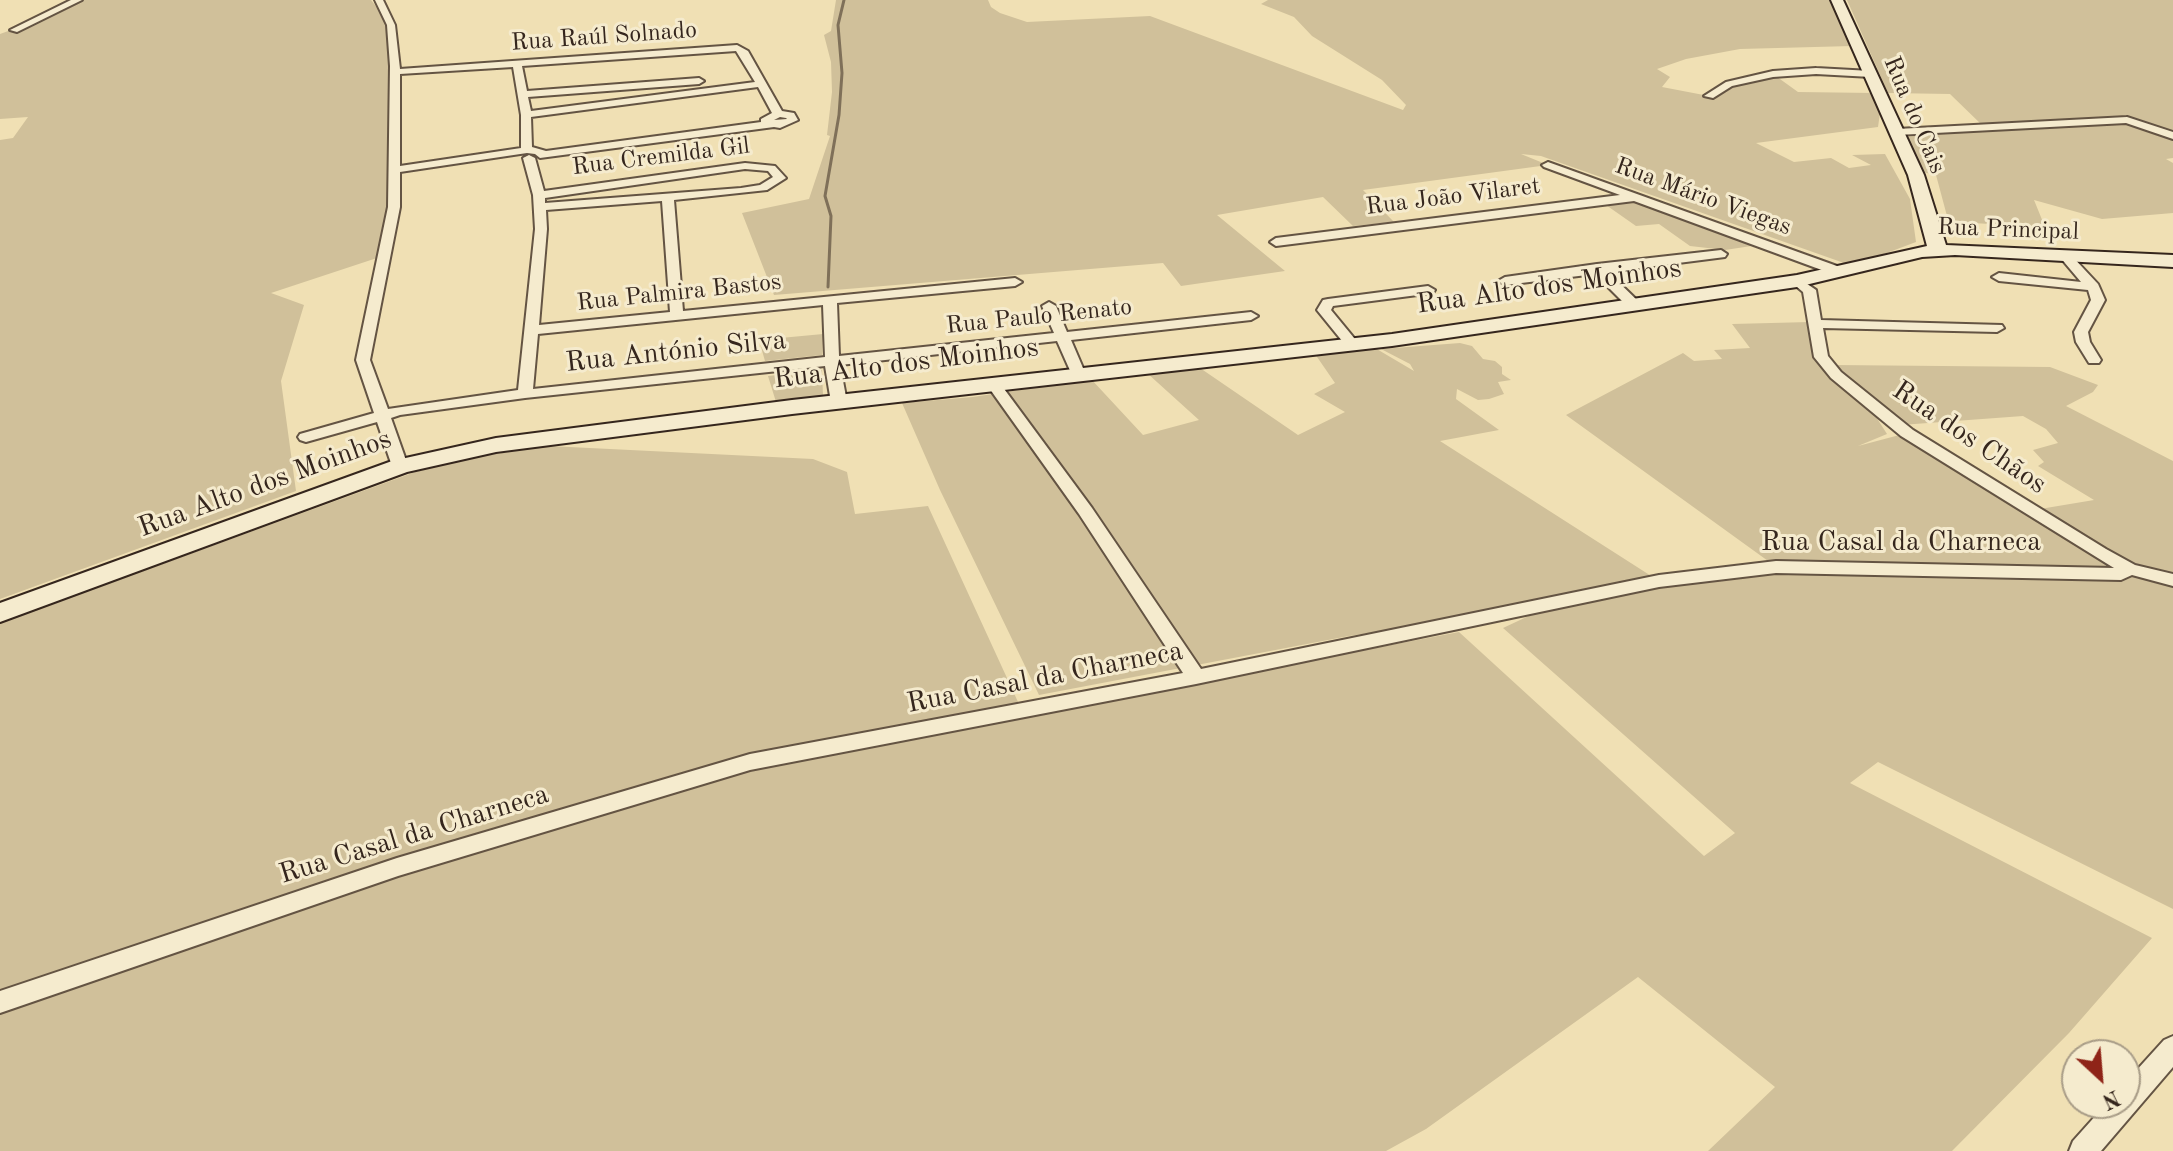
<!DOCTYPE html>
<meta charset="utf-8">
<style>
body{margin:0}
#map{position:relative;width:2173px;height:1151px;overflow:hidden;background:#f0e0b4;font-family:"Old Standard TT",serif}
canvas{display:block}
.north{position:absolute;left:2061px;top:1039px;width:80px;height:80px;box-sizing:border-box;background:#f5ebce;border:2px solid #a89c87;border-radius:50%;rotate:154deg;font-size:22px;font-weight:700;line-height:32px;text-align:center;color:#35261d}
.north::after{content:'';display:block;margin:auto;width:28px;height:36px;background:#8f2418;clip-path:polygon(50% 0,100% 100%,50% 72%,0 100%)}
</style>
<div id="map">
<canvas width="2173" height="1151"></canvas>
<div class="north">N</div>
</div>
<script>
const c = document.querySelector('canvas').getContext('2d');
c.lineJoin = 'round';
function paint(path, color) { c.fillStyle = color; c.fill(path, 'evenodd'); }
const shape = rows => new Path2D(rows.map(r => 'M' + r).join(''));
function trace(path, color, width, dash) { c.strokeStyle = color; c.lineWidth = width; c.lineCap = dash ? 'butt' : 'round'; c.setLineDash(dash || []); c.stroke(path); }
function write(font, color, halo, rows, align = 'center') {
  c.font = font + ' "Old Standard TT",serif'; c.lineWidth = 6; c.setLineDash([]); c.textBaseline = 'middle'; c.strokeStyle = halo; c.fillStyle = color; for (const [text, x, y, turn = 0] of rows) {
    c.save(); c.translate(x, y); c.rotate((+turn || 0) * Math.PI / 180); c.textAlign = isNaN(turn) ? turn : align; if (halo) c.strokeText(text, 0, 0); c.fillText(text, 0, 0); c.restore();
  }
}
paint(shape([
 [78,0,371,0,391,25,394,134,386,255,271,293,304,305,281,381,296,491,0,599,0,140,13,138,28,117,0,119,0,34,55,14],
 [836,0,988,0,991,7,1000,13,1027,22,1150,16,1403,110,1406,105,1382,80,1312,36,1294,17,1261,4,1268,0,1831,0,1852,46,1740,49,1686,59,1657,69,1670,77,1662,87,1709,96,1720,89,1773,74,1798,92,1874,93,1880,113,1878,127,1756,143,1794,162,1831,158,1849,168,1871,165,1852,155,1885,154,1910,199,1916,242,1860,263,1844,263,1541,156,1521,154,1548,165,1363,190,1394,222,1353,226,1323,197,1217,215,1285,271,1181,286,1163,263,774,295,742,213,809,199,830,136,827,135,832,92,831,62,824,35,831,31],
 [1847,0,2173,0,2173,158,2166,159,2173,163,2173,213,2102,219,2034,200,2045,227,1954,222,1947,216,1936,175,1922,172,1908,143,1909,137,1984,127,1950,94,1888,93],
 [1635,201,1758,245,1725,250,1690,246,1659,224,1636,226,1606,205],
 [1810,322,1814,355,1871,409,1887,434,1858,446,1907,433,2028,511,2094,500,2038,466,2044,462,2033,450,2058,443,2046,429,2023,416,1901,425,1834,365,2050,367,2098,385,2093,392,2066,406,2173,461,2173,909,1878,762,1850,783,2152,938,2069,1033,1952,1151,1708,1151,1775,1087,1638,977,1426,1129,1386,1151,0,1151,0,623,415,472,475,457,549,446,813,459,847,472,855,514,928,506,1024,715,1459,632,1704,856,1735,833,1503,628,1550,606,1349,636,1039,695,940,490,902,403,973,397,1091,379,1143,435,1199,420,1147,373,1200,368,1298,435,1345,412,1314,394,1335,383,1315,354,1375,348,1414,371,1410,364,1381,349,1460,343,1472,346,1483,359,1495,361,1502,367,1502,374,1511,380,1498,382,1504,394,1489,399,1478,400,1457,389,1456,399,1499,430,1440,441,1659,581,1775,566,1566,415,1683,353,1694,361,1722,359,1714,350,1750,348,1732,324],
 [823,334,822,355,765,361,759,340],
 [822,370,823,396,776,402,768,376]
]), '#d0c09a');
trace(shape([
 [828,287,831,216,825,196,839,115,842,73,838,25,844,0]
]), '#7f7059', 3);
const street = shape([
 [71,0,82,0,17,32,10,30,71,0],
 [375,0,383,0,395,25,400,69,737,45,748,51,782,111,794,113,798,120,780,128,774,127,540,158,535,154,527,153,400,172,400,207,370,360,388,409,518,390,535,229,533,195,523,158,529,155,535,158,544,191,745,163,775,166,786,178,767,190,674,200,683,311,1015,278,1022,282,1015,286,837,303,839,356,1054,333,1042,306,1049,302,1056,306,1067,332,1251,312,1258,316,1251,320,1071,340,1086,375,1079,379,1072,375,1057,341,840,365,847,402,839,407,831,402,825,366,525,398,400,415,391,418,408,466,400,471,392,466,377,422,306,442,300,440,298,437,300,434,374,413,356,360,388,207,390,66,387,25,375,0],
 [736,51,755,82,531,111,528,97,699,84,704,81,699,78,527,91,522,66,736,51],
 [513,67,521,115,521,148,400,166,400,74,513,67],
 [758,87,772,113,761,119,761,122,546,151,532,147,531,117,758,87],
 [780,117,786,118,787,119,774,120,780,117],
 [745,169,768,171,773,177,760,185,741,188,545,203,545,198,745,169],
 [662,201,670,312,539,325,547,229,546,210,662,201],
 [823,305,825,357,533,389,538,334,823,305],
 [1816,68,1871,71,1876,74,1871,77,1816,74,1773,77,1732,86,1713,98,1704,96,1726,82,1773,71,1816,68],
 [2127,117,2173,132,2173,139,2126,123,1897,135,1892,132,1897,129,2127,117],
 [1548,162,1848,270,1849,273,1838,276,1634,201,1276,246,1270,242,1276,238,1620,195,1544,167,1542,165,1548,162],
 [1721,250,1727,254,1725,257,1608,272,1640,303,1642,306,1635,310,1630,309,1595,274,1505,285,1498,281,1505,277,1597,264,1721,250],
 [2065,252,2069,253,2098,284,2105,300,2088,332,2090,342,2101,360,2099,363,2089,363,2076,342,2074,332,2091,300,2088,290,1999,281,1992,277,1999,273,2081,282,2059,256,2065,252],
 [1797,277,1816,290,1821,320,2002,325,2004,328,1997,332,1823,328,1828,356,1841,372,1913,430,2106,549,2135,565,2173,574,2173,586,2132,575,2121,580,1776,573,1659,587,1196,684,750,770,398,876,0,1013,0,991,397,858,750,754,1183,673,1079,514,987,385,994,381,999,382,1092,508,1201,669,1659,575,1776,561,2114,568,1901,436,1831,378,1814,357,1803,292,1790,281,1797,277],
 [1428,286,1435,290,1433,293,1333,306,1331,310,1359,344,1352,348,1347,347,1317,310,1323,300,1328,299,1428,286],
 [2173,1036,2173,1067,2101,1151,2069,1151,2073,1141,2107,1103,2125,1103,2125,1083,2164,1040,2173,1036]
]);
const secondary = shape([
 [1831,0,1843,0,1924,175,1946,245,2173,255,2173,267,1955,255,1922,257,1797,287,1392,346,792,414,496,452,407,472,0,622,0,603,392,461,496,438,792,400,1392,334,1797,275,1927,246,1908,175,1831,0]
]);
trace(street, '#645443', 4);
trace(secondary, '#35261d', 4);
paint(street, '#f5ebce');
paint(secondary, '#f5ebce');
write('24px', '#35261d', '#f5ebce', [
 ["Rua Raúl Solnado",604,37,-4],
 ["Rua do Cais",1914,115,67],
 ["Rua Cremilda Gil",661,157,-7],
 ["Rua João Vilaret",1453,197,-7],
 ["Rua Mário Viegas",1703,197,20],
 ["Rua Principal",2008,230,2],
 ["Rua Palmira Bastos",679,293,-6],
 ["Rua Paulo Renato",1039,317,-6]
]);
write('28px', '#35261d', '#f5ebce', [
 ["Rua Alto dos Moinhos",1549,287,-8],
 ["Rua António Silva",676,352,-6],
 ["Rua Alto dos Moinhos",906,364,-7],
 ["Rua dos Chãos",1969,438,34],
 ["Rua Alto dos Moinhos",265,484,-20],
 ["Rua Casal da Charneca",1901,543],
 ["Rua Casal da Charneca",1045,678,-11],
 ["Rua Casal da Charneca",414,835,-17]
]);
</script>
